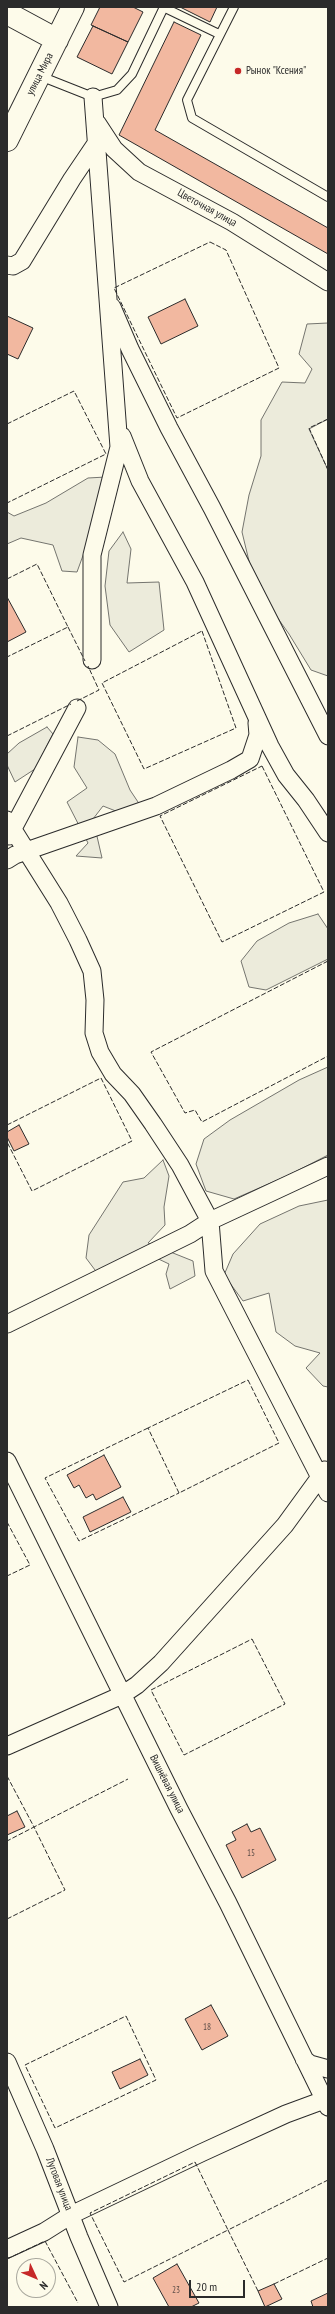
<!DOCTYPE html>
<meta charset="utf-8">
<style>
body{margin:0}
#map{position:relative;width:335px;height:2314px;overflow:hidden;background:#fdfbea;font-family:"PT Sans Narrow",sans-serif}
canvas{display:block}
.frame{position:absolute;inset:0;border:8px solid #2b2b2b;pointer-events:none}
.north{position:absolute;left:16px;top:2258px;width:40px;height:40px;box-sizing:border-box;background:#fdfbea;border:1px solid #a9a89e;border-radius:50%;rotate:134deg;font-size:11px;font-weight:700;line-height:16px;text-align:center;color:#2b2b2b}
.north::after{content:'';display:block;margin:auto;width:14px;height:18px;background:#c62828;clip-path:polygon(50% 0,100% 100%,50% 72%,0 100%)}
.scale{position:absolute;left:189px;top:2280px;width:56px;height:18px;box-sizing:border-box;border:2px solid #2b2b2b;border-top:0;padding-left:5px;font-size:12px;line-height:14px;white-space:nowrap;color:#2b2b2b;-webkit-text-stroke:3px #fdfbea;paint-order:stroke}
</style>
<div id="map">
<canvas width="335" height="2314"></canvas>
<div class="frame"></div>
<div class="north">N</div>
<div class="scale">20 m</div>
</div>
<script>
const c = document.querySelector('canvas').getContext('2d');
c.lineJoin = 'round';
function paint(path, color) { c.fillStyle = color; c.fill(path, 'evenodd'); }
const shape = rows => new Path2D(rows.map(r => 'M' + r).join(''));
function trace(path, color, width, dash) { c.strokeStyle = color; c.lineWidth = width; c.lineCap = dash ? 'butt' : 'round'; c.setLineDash(dash || []); c.stroke(path); }
function write(font, color, halo, rows, align = 'center') {
  c.font = font + ' "PT Sans Narrow",sans-serif'; c.lineWidth = 3; c.setLineDash([]); c.textBaseline = 'middle'; c.strokeStyle = halo; c.fillStyle = color; for (const [text, x, y, turn = 0] of rows) {
    c.save(); c.translate(x, y); c.rotate((+turn || 0) * Math.PI / 180); c.textAlign = isNaN(turn) ? turn : align; if (halo) c.strokeText(text, 0, 0); c.fillText(text, 0, 0); c.restore();
  }
}
const green = shape([
 [328,323,328,419,309,429,328,470,328,676,311,670,289,634,255,586,242,532,249,495,261,456,261,420,282,382,305,383,312,369,299,354,307,324,328,323],
 [106,477,93,528,77,572,62,571,53,545,21,538,7,544,7,512,14,516,46,503,88,478,106,477],
 [123,532,131,549,127,583,159,582,164,630,129,652,110,625,105,586,109,551,123,532],
 [47,727,53,734,35,769,15,782,7,765,7,754,19,743,47,727],
 [78,737,98,740,115,754,130,790,144,811,126,815,103,806,93,819,102,858,76,856,88,843,67,802,87,788,74,767,78,737],
 [318,914,328,929,328,959,266,990,249,987,241,961,257,941,289,923,318,914],
 [328,1067,328,1155,289,1175,234,1199,206,1191,196,1164,204,1139,230,1120,299,1080,328,1067],
 [163,1160,169,1176,164,1207,165,1225,148,1243,193,1261,195,1276,170,1289,166,1274,169,1264,148,1254,98,1274,86,1258,89,1235,123,1182,144,1178,163,1160],
 [328,1200,328,1387,323,1386,306,1368,320,1353,295,1346,276,1332,269,1293,243,1301,224,1275,233,1254,260,1224,299,1206,328,1200]
]);
paint(green, '#ecebdb');
trace(green, '#74746e', 1);
const building = shape([
 [100,7,133,7,143,12,128,42,91,25,100,7],
 [180,7,217,7,210,22,180,7],
 [174,22,201,35,155,130,328,228,328,254,119,135,174,22],
 [93,26,128,42,112,74,77,57,93,26],
 [185,299,198,326,161,344,148,317,185,299],
 [7,316,33,328,18,359,7,354,7,316],
 [7,597,26,632,7,642,7,597],
 [19,1125,29,1144,14,1151,7,1137,7,1132,19,1125],
 [104,1455,121,1487,96,1500,93,1494,86,1498,79,1485,74,1488,67,1475,104,1455],
 [123,1497,131,1512,90,1532,83,1517,123,1497],
 [17,1811,25,1827,7,1835,7,1816,17,1811],
 [247,1824,251,1832,260,1828,276,1860,242,1878,226,1845,236,1840,232,1832,247,1824],
 [211,2005,228,2036,202,2050,185,2019,211,2005],
 [140,2059,148,2075,120,2089,112,2072,140,2059],
 [177,2264,199,2303,191,2307,169,2307,153,2278,177,2264],
 [274,2284,282,2299,265,2307,258,2291,274,2284],
 [328,2293,328,2307,313,2307,311,2301,328,2293]
]);
paint(building, '#f2b8a0');
trace(building, '#2b2b2b', 1);
const lane = shape([
 [163,7,219,34],
 [234,7,187,100,192,118,328,197],
 [40,76,93,97,117,90,132,74,164,7]
]);
const street = shape([
 [97,123,114,149,139,172,232,222,328,282],
 [7,265,13,266,22,261,72,179,97,142],
 [112,307,130,349,169,428,212,508,328,736],
 [122,436,140,481,195,582,270,746,286,775,306,800,328,833],
 [92,660,92,555,119,447,93,97],
 [7,820,59,903,78,940,92,971,95,1000,94,1033,100,1052,113,1074,132,1094,153,1124,180,1165,210,1221,214,1271,328,1493],
 [9,836,77,708],
 [7,860,15,855,156,806,231,770,250,759,258,735,257,723],
 [7,1324,190,1234,210,1221,328,1166],
 [7,1461,179,1809,228,1903,328,2107],
 [7,1746,122,1695,137,1685,161,1663,285,1525,325,1470],
 [304,2059,310,2064,328,2069],
 [7,2062,45,2149,79,2237,109,2307],
 [7,2249,44,2232,71,2215,201,2153,286,2114,324,2100]
]);
const secondary = shape([
 [7,13,57,40],
 [7,140,73,7]
]);
trace(lane, '#2b2b2b', 10);
trace(street, '#2b2b2b', 19);
trace(secondary, '#2b2b2b', 24);
trace(lane, '#fdfbea', 8);
trace(street, '#fdfbea', 17);
trace(secondary, '#fdfbea', 22);
trace(shape([
 [210,242,226,250,279,368,177,418,114,288,210,242],
 [328,419,309,428,328,470],
 [7,424,74,391,106,454,7,503],
 [7,579,37,564,68,627,7,657],
 [68,627,85,661],
 [202,631,236,728,144,769,102,683,202,631],
 [77,701,99,690,88,666],
 [7,736,71,704],
 [262,766,324,892,222,942,160,816,262,766],
 [328,961,151,1052,185,1113,195,1110,202,1122,328,1056],
 [7,1125,101,1078,132,1141,32,1191,7,1142],
 [248,1380,279,1443,179,1493,148,1428,248,1380],
 [148,1428,45,1478,79,1541,179,1493],
 [7,1522,30,1565,7,1576],
 [252,1639,285,1704,184,1755,151,1690,252,1639],
 [7,1776,34,1827,7,1841],
 [7,1919,65,1890,34,1827,128,1779],
 [126,2016,156,2080,55,2128,25,2065,126,2016],
 [195,2162,228,2230,124,2282,90,2213,195,2162],
 [7,2259,45,2241,78,2303],
 [274,2284,328,2258],
 [258,2291,228,2230,328,2180]
]), '#2b2b2b', 1, [5, 2]);
for (const [x, y, r, color] of [
 [238,71,4,"#c62828"]
]) { const dot = new Path2D(); dot.arc(x, y, r, 0, 2 * Math.PI); c.fillStyle = color; c.fill(dot); trace(dot, '#fdfbea', 1.5); }
write('9px', '#5d4e48', null, [
 ["15",251,1853],
 ["18",207,2027],
 ["23",176,2290]
]);
write('11px', '#2b2b2b', '#fdfbea', [
 ["Рынок \"Ксения\"",246,71]
], 'left');
write('11px', '#2b2b2b', '#fdfbea', [
 ["улица Мира",40,74,-63],
 ["Цветочная улица",207,208,29],
 ["Вишнёвая улица",167,1784,63],
 ["Луговая улица",59,2184,69]
]);
</script>
